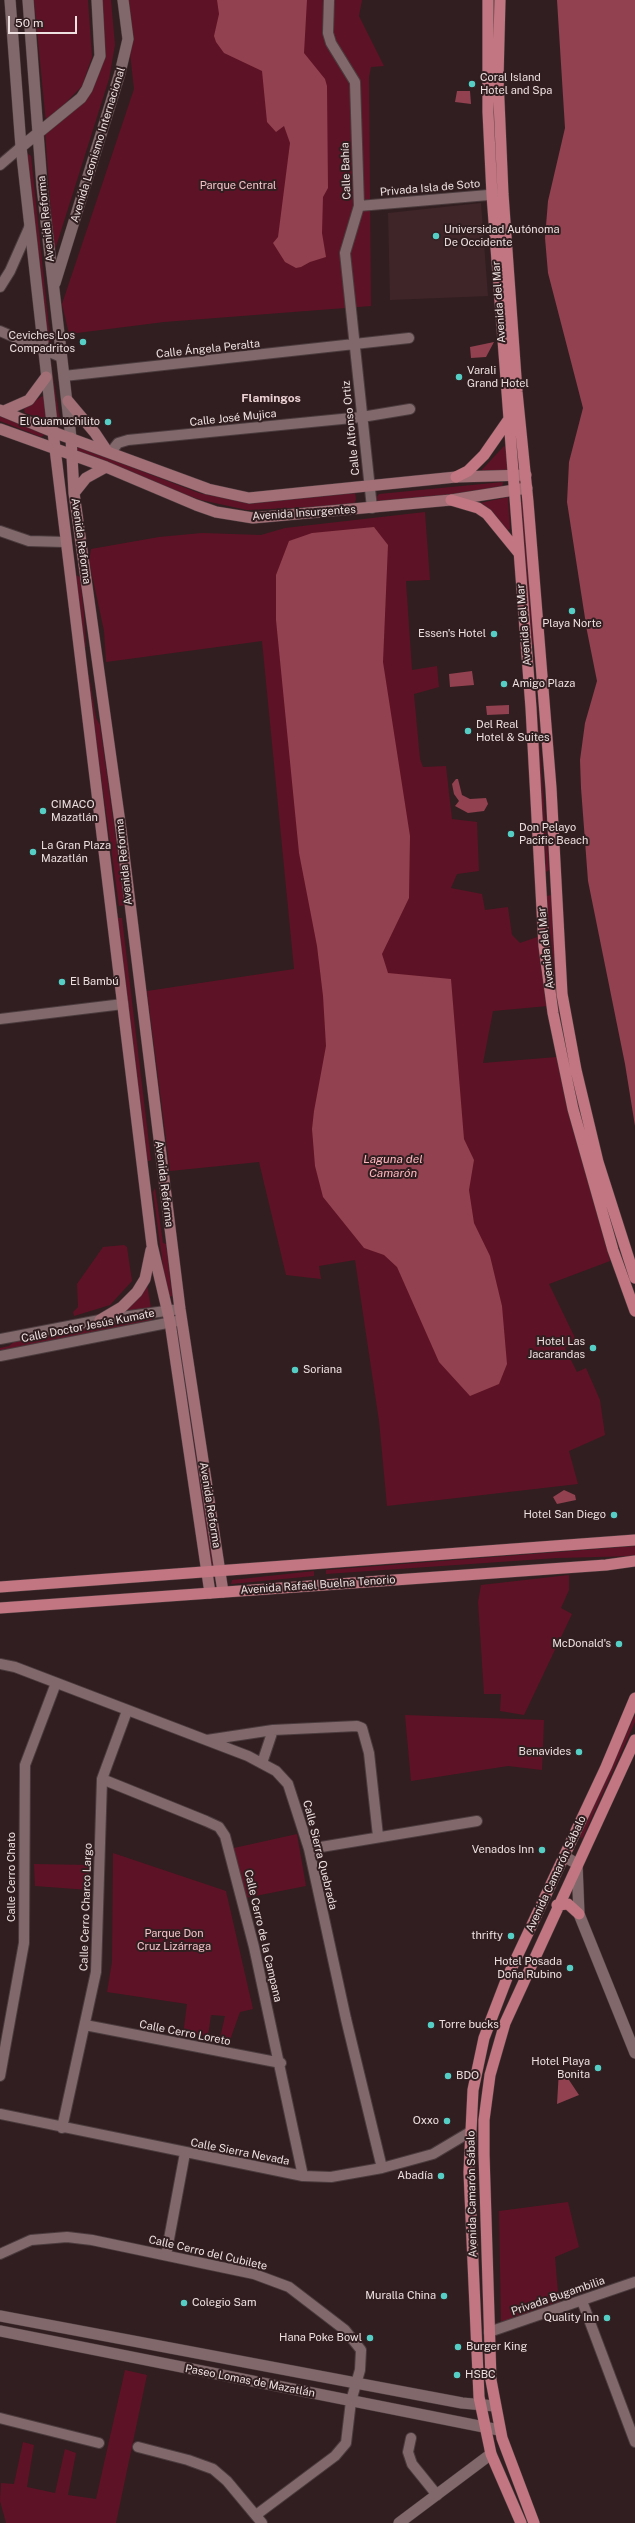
<!DOCTYPE html>
<meta charset="utf-8">
<style>
body{margin:0}
#map{position:relative;width:635px;height:2523px;overflow:hidden;background:#311e20;font-family:"Public Sans",sans-serif}
canvas{display:block}
.scale{position:absolute;left:8px;top:16px;width:69px;height:18px;box-sizing:border-box;border:2px solid #eee0e1;border-top:0;padding-left:5px;font-size:12px;line-height:14px;white-space:nowrap;color:#eee0e1;-webkit-text-stroke:3px #311e20;paint-order:stroke}
</style>
<div id="map">
<canvas width="635" height="2523"></canvas>
<div class="scale">50 m</div>
</div>
<script>
const c = document.querySelector('canvas').getContext('2d');
c.lineJoin = 'round';
function paint(path, color) { c.fillStyle = color; c.fill(path, 'evenodd'); }
const shape = rows => new Path2D(rows.map(r => 'M' + r).join(''));
function trace(path, color, width, dash) { c.strokeStyle = color; c.lineWidth = width; c.lineCap = dash ? 'butt' : 'round'; c.setLineDash(dash || []); c.stroke(path); }
function write(font, color, halo, rows, align = 'center') {
  c.font = font + ' "Public Sans",sans-serif'; c.lineWidth = 4; c.setLineDash([]); c.textBaseline = 'middle'; c.strokeStyle = halo; c.fillStyle = color; for (const [text, x, y, turn = 0] of rows) {
    c.save(); c.translate(x, y); c.rotate((+turn || 0) * Math.PI / 180); c.textAlign = isNaN(turn) ? turn : align; if (halo) c.strokeText(text, 0, 0); c.fillText(text, 0, 0); c.restore();
  }
}
paint(shape([
 [481,203,488,296,390,300,388,213]
]), '#3f2528');
paint(shape([
 [34,0,88,0,92,57,82,86,46,123],
 [100,0,111,0,115,45,109,79,54,253,45,132,88,96,104,51],
 [124,0,362,0,359,16,384,66,371,67,369,77,371,306,164,322,69,334,62,304,134,89],
 [27,153,31,156,51,347,49,348,46,348],
 [51,363,61,427,59,428,57,425,48,365],
 [44,395,48,420,25,413,24,408],
 [0,415,47,433,41,437,0,421],
 [71,444,199,493,245,502,355,493,356,499,354,505,247,510,201,500,158,486,71,452],
 [504,446,507,448,507,475,478,474],
 [503,482,502,489,380,503,376,498,379,494],
 [508,497,510,529,505,532,480,507,480,503],
 [519,502,523,502,535,638,533,645,530,644,527,578],
 [425,512,430,580,406,581,412,670,437,666,439,687,414,694,420,759,423,767,446,766,452,819,477,822,479,871,457,874,451,888,482,894,485,910,508,907,512,935,520,943,540,936,548,1006,493,1011,483,1063,557,1057,610,1261,549,1284,576,1340,565,1348,577,1372,586,1368,600,1400,605,1435,569,1451,578,1484,387,1506,379,1421,355,1260,319,1266,321,1279,286,1275,259,1162,170,1171,147,991,294,969,262,641,106,662,104,631,89,561,91,549,159,537,202,533,261,535,285,528],
 [76,575,80,577,84,615,86,647,83,649],
 [534,670,549,870,546,872,544,870,546,863,532,671],
 [89,675,96,718,100,725,125,905,119,906,87,676],
 [551,895,553,897,552,908,577,1095,573,1090,560,1018,546,899,547,896],
 [117,918,122,918,151,1160,149,1161,145,1161],
 [155,1188,163,1243,166,1244,172,1296,169,1297,167,1296,153,1192],
 [124,1245,127,1247,132,1281,110,1305,74,1316,73,1312,78,1307,77,1284,103,1247],
 [146,1278,151,1308,119,1315],
 [149,1316,153,1318,152,1320,0,1353,0,1348,9,1346,18,1338],
 [177,1337,214,1567,212,1569],
 [635,1546,635,1556,557,1558,326,1574,326,1570],
 [314,1571,314,1576,231,1584,232,1580],
 [569,1575,569,1590,561,1608,572,1614,524,1715,500,1711,501,1694,484,1694,478,1602,481,1585],
 [405,1715,544,1720,542,1770,508,1766,411,1781],
 [635,1715,635,1722,582,1839,580,1836],
 [297,1834,306,1886,245,1898,234,1848],
 [113,1853,226,1891,253,2009,240,2012,230,2040,220,2038,225,2016,211,2015,208,2036,183,2035,187,2004,107,1992,112,1962],
 [34,1864,89,1865,89,1890,35,1886],
 [568,2202,579,2247,555,2257,559,2304,501,2323,499,2211],
 [125,2370,147,2375,116,2523,6,2523,0,2501,1,2483,14,2484,23,2442,34,2445,27,2487,55,2493,65,2449,76,2453,68,2495,96,2499]
]), '#5e1225');
paint(shape([
 [217,0,307,0,304,53,325,79,327,86,328,188,323,197,322,233,326,257,310,262,301,267,296,268,285,262,273,243,278,237,290,143,284,126,276,132,267,122,262,71,224,53,216,42,214,36,219,14],
 [557,0,635,0,635,1126,625,1064,588,881,581,788,580,760,585,723,597,681,587,631,567,502,569,462,583,408,548,273,545,238,548,201,565,128],
 [457,91,470,91,471,104,455,102],
 [494,342,486,357,471,358,470,347],
 [374,527,388,545,383,662,410,836,409,898,382,954,388,973,451,979,464,1139,474,1160,469,1190,474,1223,490,1256,502,1306,507,1364,499,1384,470,1396,439,1362,397,1267,384,1255,364,1248,323,1197,315,1166,312,1129,314,1111,326,1046,323,996,317,946,299,853,276,620,276,575,289,541,312,533],
 [472,671,474,685,450,687,449,674],
 [509,705,509,714,487,715,486,706],
 [456,779,458,779,462,795,470,799,486,798,488,804,484,811,468,813,455,806,459,801,454,794,452,784],
 [564,1490,575,1495,576,1500,557,1504,553,1497],
 [561,2068,579,2095,557,2104,559,2070]
]), '#91414f');
const minor = shape([
 [329,0,328,33,331,43,355,82,359,206,345,253,372,508],
 [0,165,21,147],
 [359,206,500,194],
 [0,287,10,271,29,228],
 [0,331,61,357],
 [64,376,409,338],
 [111,452,118,443,128,440,362,417,410,409],
 [0,531,29,541,65,542],
 [0,1019,123,1004],
 [0,1339,100,1320,180,1309],
 [0,1356,177,1321],
 [0,1664,15,1667,248,1756,276,1771,288,1784,309,1849,346,2019,382,2168],
 [207,1740,273,1730,357,1726,362,1728,369,1753,378,1836],
 [262,1763,273,1730],
 [102,1779,206,1821,219,1827,225,1836,254,1947,303,2176],
 [309,1849,477,1821],
 [85,2025,281,2063],
 [0,2076,24,1943,25,1765,56,1683],
 [0,2114,303,2176,331,2177,382,2168,433,2154,470,2132],
 [62,2128,96,1972,102,1779,127,1711],
 [0,2254,31,2240,67,2237,92,2240,254,2274,289,2287,345,2330,361,2350,360,2370,351,2401,346,2443,335,2456,256,2515],
 [166,2255,185,2153],
 [582,2301,635,2442],
 [489,2332,635,2282],
 [0,2418,99,2443],
 [411,2438,408,2452,412,2464,437,2495],
 [138,2447,188,2460,213,2469,227,2481,262,2523]
]);
const tertiary = shape([
 [10,0,21,147,53,432],
 [28,0,42,186,71,438],
 [21,147,81,98,87,89,100,56,97,0],
 [55,283,120,73,128,39,123,0],
 [564,1856,577,1864,579,1914,635,2053],
 [0,2316,462,2403,495,2406],
 [0,2331,499,2430],
 [399,2523,491,2454]
]);
const secondary = shape([
 [68,401,95,433,107,451],
 [0,410,53,432,208,489,249,498,456,477,526,475],
 [4,411,29,400,46,377],
 [0,429,106,467,196,505,216,512,253,518,451,500,527,488],
 [53,432,152,1245,170,1322,210,1593],
 [71,438,74,493,121,830,180,1309,223,1592],
 [74,493,86,478,106,467],
 [100,1320,122,1307,137,1292,145,1279,151,1250]
]);
const primary = shape([
 [488,0,488,112,492,195,531,708,544,946,553,1013,573,1109,613,1250,635,1311],
 [500,0,498,78,503,194,517,392,528,502,551,788,562,994,576,1070,598,1162,635,1278],
 [456,477,468,471,484,455,509,419],
 [451,500,478,508,487,514,518,552],
 [0,1587,635,1540],
 [0,1608,606,1565,635,1561],
 [557,1905,568,1904,579,1914],
 [521,2523,491,2454,479,2397,469,2172,473,2090,484,2038,507,1978,606,1767,635,1698],
 [534,2523,502,2438,491,2380,484,2154,484,2120,490,2075,505,2023,635,1740]
]);
trace(minor, '#4b3b3e', 12);
trace(tertiary, '#4b3b3e', 12);
trace(secondary, '#4b3b3e', 12);
trace(primary, '#4b3b3e', 12);
trace(minor, '#81696b', 10);
trace(tertiary, '#81696b', 11);
trace(secondary, '#a26f76', 11);
trace(primary, '#c27681', 11);
for (const [x, y, r, color] of [
 [472,84,4,"#55cec5"],
 [436,236,4,"#55cec5"],
 [83,342,4,"#55cec5"],
 [459,377,4,"#55cec5"],
 [108,422,4,"#55cec5"],
 [572,611,4,"#55cec5"],
 [494,634,4,"#55cec5"],
 [504,684,4,"#55cec5"],
 [468,731,4,"#55cec5"],
 [43,811,4,"#55cec5"],
 [511,834,4,"#55cec5"],
 [33,852,4,"#55cec5"],
 [62,982,4,"#55cec5"],
 [593,1348,4,"#55cec5"],
 [295,1370,4,"#55cec5"],
 [614,1515,4,"#55cec5"],
 [619,1644,4,"#55cec5"],
 [579,1752,4,"#55cec5"],
 [542,1850,4,"#55cec5"],
 [511,1936,4,"#55cec5"],
 [570,1968,4,"#55cec5"],
 [431,2025,4,"#55cec5"],
 [598,2068,4,"#55cec5"],
 [448,2076,4,"#55cec5"],
 [447,2121,4,"#55cec5"],
 [441,2176,4,"#55cec5"],
 [444,2296,4,"#55cec5"],
 [184,2303,4,"#55cec5"],
 [607,2318,4,"#55cec5"],
 [370,2338,4,"#55cec5"],
 [458,2347,4,"#55cec5"],
 [457,2375,4,"#55cec5"]
]) { const dot = new Path2D(); dot.arc(x, y, r, 0, 2 * Math.PI); c.fillStyle = color; c.fill(dot); trace(dot, '#311e20', 1.5); }
write('11px', '#eee0e1', '#311e20', [
 ["Coral Island",480,78,"left"],
 ["Hotel and Spa",480,91,"left"],
 ["Universidad Autónoma",444,230,"left"],
 ["De Occidente",444,243,"left"],
 ["Ceviches Los",75,336],
 ["Compadritos",75,349],
 ["Varali",467,371,"left"],
 ["Grand Hotel",467,384,"left"],
 ["El Guamuchilito",100,422],
 ["Playa Norte",572,624,"center"],
 ["Essen's Hotel",486,634],
 ["Amigo Plaza",512,684,"left"],
 ["Del Real",476,725,"left"],
 ["Hotel & Suites",476,738,"left"],
 ["CIMACO",51,805,"left"],
 ["Mazatlán",51,818,"left"],
 ["Don Pelayo",519,828,"left"],
 ["Pacific Beach",519,841,"left"],
 ["La Gran Plaza",41,846,"left"],
 ["Mazatlán",41,859,"left"],
 ["El Bambú",70,982,"left"],
 ["Hotel Las",585,1342],
 ["Jacarandas",585,1355],
 ["Soriana",303,1370,"left"],
 ["Hotel San Diego",606,1515],
 ["McDonald's",611,1644],
 ["Benavides",571,1752],
 ["Venados Inn",534,1850],
 ["thrifty",503,1936],
 ["Hotel Posada",562,1962],
 ["Doña Rubino",562,1975],
 ["Torre bucks",439,2025,"left"],
 ["Hotel Playa",590,2062],
 ["Bonita",590,2075],
 ["BDO",456,2076,"left"],
 ["Oxxo",439,2121],
 ["Abadía",433,2176],
 ["Muralla China",436,2296],
 ["Colegio Sam",192,2303,"left"],
 ["Quality Inn",599,2318],
 ["Hana Poke Bowl",362,2338],
 ["Burger King",466,2347,"left"],
 ["HSBC",465,2375,"left"]
], 'right');
write('11px', '#eee0e1', '#311e20', [
 ["Avenida Leonismo Internacional",98,145,-73],
 ["Calle Bahía",346,171,-92],
 ["Privada Isla de Soto",430,188,-5],
 ["Avenida Reforma",46,219,-96],
 ["Avenida del Mar",499,302,-94],
 ["Calle Ángela Peralta",208,349,-6],
 ["Calle José Mujica",233,418,-6],
 ["Calle Alfonso Ortiz",351,428,-96],
 ["Avenida Insurgentes",304,513,-4],
 ["Avenida Reforma",81,541,82],
 ["Avenida del Mar",524,625,-95],
 ["Avenida Reforma",124,862,-96],
 ["Avenida del Mar",546,948,-96],
 ["Avenida Reforma",164,1184,83],
 ["Calle Doctor Jesús Kumate",88,1326,-11],
 ["Avenida Reforma",210,1505,81],
 ["Avenida Rafael Buelna Tenorio",318,1585,-4],
 ["Calle Sierra Quebrada",320,1855,76],
 ["Avenida Camarón Sábalo",556,1874,-65],
 ["Calle Cerro Chato",12,1877,-90],
 ["Calle Cerro Charco Largo",86,1907,-88],
 ["Calle Cerro de la Campana",263,1936,77],
 ["Calle Cerro Loreto",185,2033,11],
 ["Calle Sierra Nevada",240,2152,11],
 ["Avenida Camarón Sábalo",472,2194,-91],
 ["Calle Cerro del Cubilete",208,2253,13],
 ["Privada Bugambilia",558,2296,-19],
 ["Paseo Lomas de Mazatlán",250,2381,11]
]);
write('11px', '#f2c2c7', '#311e20', [
 ["Parque Central",238,186],
 ["Parque Don",174,1934],
 ["Cruz Lizárraga",174,1947]
]);
write('bold 12px', '#ebd0d2', '#311e20', [
 ["Flamingos",271,398]
]);
write('italic 12px', '#feb7bf', '#311e20', [
 ["Laguna del",393,1159],
 ["Camarón",393,1173]
]);
</script>
